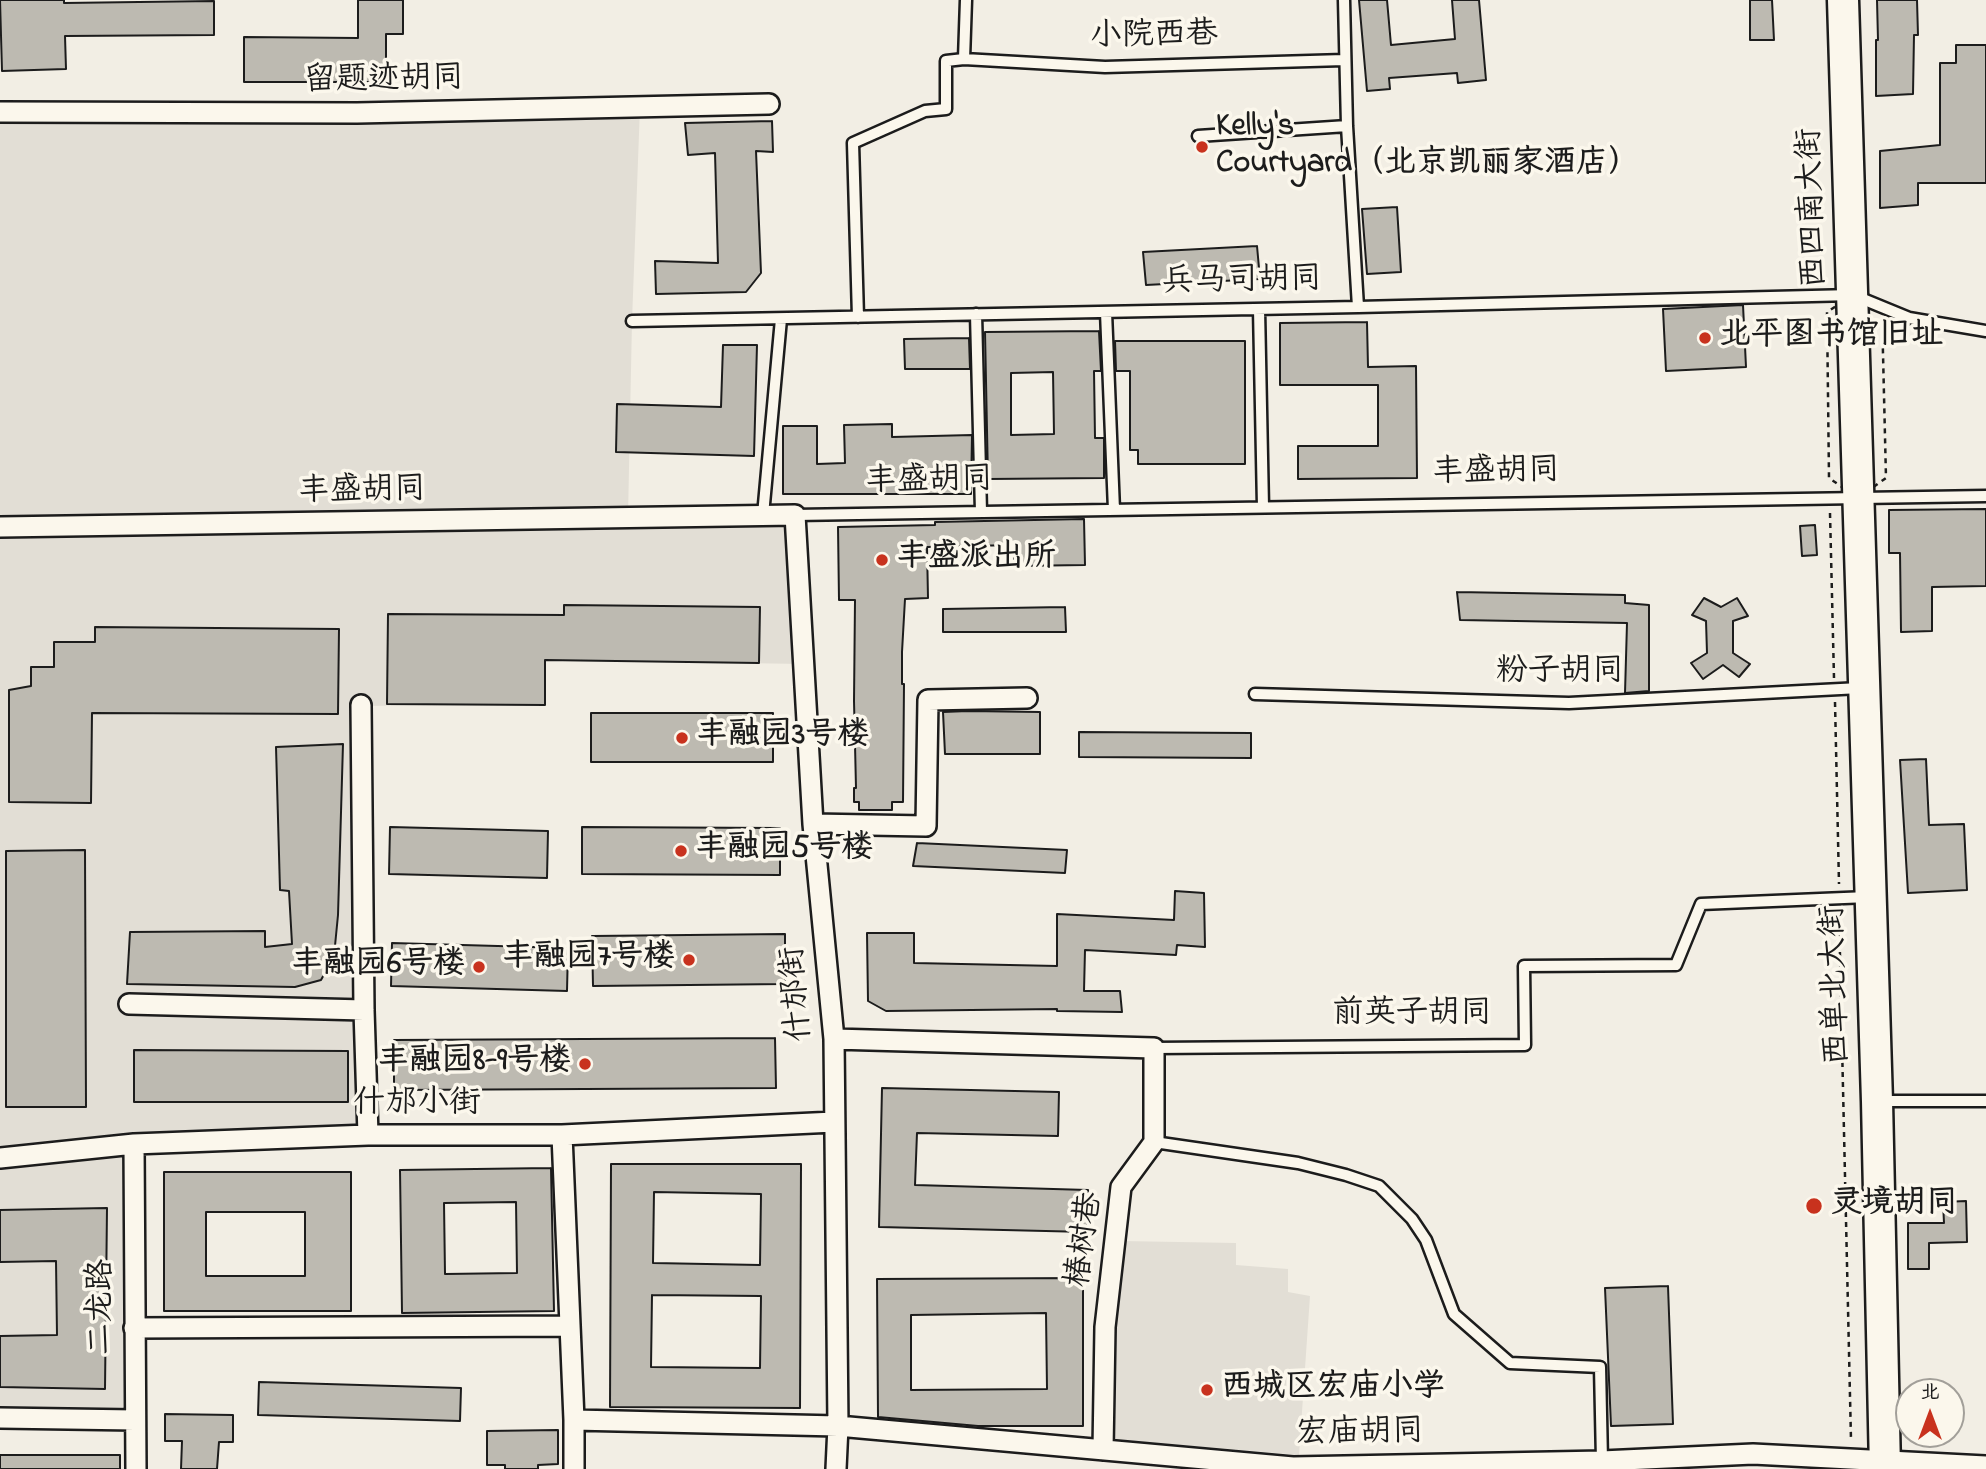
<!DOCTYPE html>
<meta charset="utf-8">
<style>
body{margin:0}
#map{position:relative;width:1986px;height:1469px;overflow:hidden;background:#f2eee4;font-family:"Indie Flower","LXGW WenKai TC",sans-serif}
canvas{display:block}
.north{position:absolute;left:1895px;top:1378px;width:70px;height:70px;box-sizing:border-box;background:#fbf7ec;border:2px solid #a29f99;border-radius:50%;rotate:0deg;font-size:19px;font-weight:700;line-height:28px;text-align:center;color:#1c1c1c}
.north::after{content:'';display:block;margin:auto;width:24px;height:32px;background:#c8321e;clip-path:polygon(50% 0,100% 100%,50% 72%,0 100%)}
</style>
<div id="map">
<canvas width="1986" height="1469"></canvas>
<div class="north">北</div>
</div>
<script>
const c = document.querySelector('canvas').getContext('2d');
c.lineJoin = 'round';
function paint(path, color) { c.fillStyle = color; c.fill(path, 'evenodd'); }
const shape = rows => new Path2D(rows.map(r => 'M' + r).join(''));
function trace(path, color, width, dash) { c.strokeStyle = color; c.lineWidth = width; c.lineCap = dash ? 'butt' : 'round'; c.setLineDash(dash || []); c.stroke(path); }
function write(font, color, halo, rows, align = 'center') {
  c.font = font + ' "Indie Flower","LXGW WenKai TC",sans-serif'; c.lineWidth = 7; c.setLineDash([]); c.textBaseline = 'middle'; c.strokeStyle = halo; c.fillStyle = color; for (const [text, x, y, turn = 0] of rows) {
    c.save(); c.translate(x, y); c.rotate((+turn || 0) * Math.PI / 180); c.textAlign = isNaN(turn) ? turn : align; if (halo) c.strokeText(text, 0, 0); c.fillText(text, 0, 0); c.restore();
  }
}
paint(shape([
 [640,107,632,321,628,517,795,515,804,664,546,660,542,704,362,706,368,1135,134,1144,135,1410,0,1413,0,112],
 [1121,1241,1236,1243,1236,1265,1288,1269,1288,1292,1310,1296,1299,1455,1110,1439,1112,1341]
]), '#e2ded5');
const building = shape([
 [0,0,64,0,64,3,214,1,214,35,65,36,66,69,2,71,0,0],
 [358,0,403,0,403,34,386,34,386,82,244,82,244,37,358,38,358,0],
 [1359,0,1387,0,1391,45,1455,39,1452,0,1479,0,1486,80,1458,83,1457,73,1389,78,1390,89,1367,91,1359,0],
 [1750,0,1772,0,1774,40,1750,40,1750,0],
 [1877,0,1917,0,1918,35,1914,35,1913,94,1876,96,1876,40,1878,40,1877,0],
 [1956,45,1986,45,1986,183,1918,183,1918,205,1880,208,1880,151,1940,145,1940,63,1956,63,1956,45],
 [772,121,773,152,756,151,761,273,746,292,656,294,655,261,718,263,715,153,688,155,685,123,772,121],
 [1397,207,1401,272,1367,274,1362,209,1397,207],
 [1257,246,1260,279,1146,285,1143,252,1257,246],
 [1743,305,1746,367,1666,371,1663,309,1743,305],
 [1367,322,1368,367,1416,366,1417,478,1298,479,1298,446,1378,446,1378,385,1280,385,1280,323,1367,322],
 [1099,331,1101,371,1094,371,1095,438,1104,438,1104,478,988,479,985,332,1099,331],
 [1053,372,1054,434,1011,435,1011,373,1053,372],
 [969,338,970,369,905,369,904,339,969,338],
 [1115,341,1245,341,1245,464,1138,464,1138,450,1130,450,1130,371,1116,371,1115,341],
 [723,345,757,345,754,456,616,452,617,404,721,407,723,345],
 [892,424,892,437,972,435,971,494,783,494,783,426,817,426,817,464,845,463,844,425,892,424],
 [1986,509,1986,586,1932,587,1932,631,1901,632,1900,553,1889,553,1889,510,1986,509],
 [1084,519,1085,565,1014,566,1014,545,927,547,928,598,905,599,902,652,902,684,904,684,903,802,892,802,892,810,859,810,859,802,854,802,854,788,856,788,854,701,855,600,839,600,838,527,935,525,935,522,1084,519],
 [1815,525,1817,555,1802,556,1800,526,1815,525],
 [1457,592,1625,595,1625,603,1649,605,1649,691,1625,693,1627,623,1460,620,1457,592],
 [1704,598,1721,607,1737,598,1748,616,1733,621,1733,653,1750,664,1739,677,1723,665,1703,679,1691,663,1707,653,1706,621,1692,615,1704,598],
 [564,605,760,607,759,663,545,660,545,705,387,704,388,614,564,615,564,605],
 [1065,607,1066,632,943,632,943,609,1065,607],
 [95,627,339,629,338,714,92,713,91,803,9,802,9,690,31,686,31,667,54,667,54,642,95,642,95,627],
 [968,711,1040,712,1040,754,945,754,943,712,968,711],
 [591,713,773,713,773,762,591,762,591,713],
 [1079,732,1251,733,1251,758,1079,757,1079,732],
 [343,744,338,915,334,956,321,980,295,987,127,984,130,932,265,931,265,947,292,944,289,891,280,890,276,747,343,744],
 [1926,759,1929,825,1964,824,1967,890,1908,893,1900,760,1926,759],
 [390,827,548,831,547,878,389,874,390,827],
 [582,827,780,828,780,875,582,874,582,827],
 [917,843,1067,850,1065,873,913,866,917,843],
 [85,850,86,1107,6,1107,6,851,85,850],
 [1175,891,1204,893,1205,947,1177,945,1176,955,1085,950,1084,991,1120,991,1122,1012,1057,1011,1057,1009,886,1011,868,1001,867,933,914,933,914,963,1057,966,1057,914,1174,920,1175,891],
 [785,934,785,984,593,986,592,936,785,934],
 [392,943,568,948,567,991,391,986,392,943],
 [775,1038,776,1088,394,1090,394,1040,775,1038],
 [134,1050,348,1051,348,1102,134,1102,134,1050],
 [882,1088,1059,1092,1058,1136,917,1133,915,1185,1088,1190,1087,1232,879,1227,882,1088],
 [611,1164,801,1164,800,1408,610,1407,611,1164],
 [654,1192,761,1194,760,1265,653,1263,654,1192],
 [652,1295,761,1296,760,1368,651,1367,652,1295],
 [551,1168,554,1311,402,1313,400,1170,551,1168],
 [516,1202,517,1273,445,1274,444,1203,516,1202],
 [164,1172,351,1172,351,1311,164,1311,164,1172],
 [206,1212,305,1212,305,1276,206,1276,206,1212],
 [1966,1201,1967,1242,1929,1243,1929,1269,1908,1269,1908,1223,1944,1223,1943,1202,1966,1201],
 [107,1208,105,1389,0,1387,0,1336,57,1335,56,1261,0,1262,0,1210,107,1208],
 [1083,1278,1083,1426,978,1426,878,1417,877,1279,1083,1278],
 [1046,1313,1047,1389,911,1390,911,1315,1046,1313],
 [1668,1286,1673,1424,1611,1426,1605,1288,1668,1286],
 [259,1382,461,1388,460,1421,258,1415,259,1382],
 [165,1414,233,1415,233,1442,219,1442,217,1469,181,1469,182,1441,165,1441,165,1414],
 [558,1430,558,1464,538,1465,538,1469,505,1469,505,1465,487,1465,487,1431,558,1430],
 [0,1455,120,1455,120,1469,0,1469,0,1455]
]);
paint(building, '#bdbab1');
trace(building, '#1c1c1c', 2);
const lane = shape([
 [1344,0,1347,126,1358,307],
 [964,59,1105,67,1344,60],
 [1198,136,1347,126],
 [1259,309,1263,507],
 [1106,312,1114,510],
 [976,314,981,512],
 [858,317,853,143,925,111,946,109,946,61,964,59,966,0],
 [632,321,1358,307,1853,295,1909,318,1986,331],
 [763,515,781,319],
 [795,515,1986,496],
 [1255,694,1569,703,1860,688],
 [1154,1048,1525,1045,1524,966,1676,965,1701,904,1868,897],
 [1881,1101,1986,1101],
 [1154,1142,1298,1163,1346,1175,1379,1186,1412,1219,1426,1240,1454,1314,1510,1363,1600,1367,1602,1461]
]);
const street = shape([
 [0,112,357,113,769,104],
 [0,527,795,515,813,824,834,1039,838,1426,836,1469],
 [361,705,364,1010,368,1135],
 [813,824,926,826,928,700,1027,698],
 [129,1004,364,1010],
 [834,1039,1154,1048,1154,1142,1121,1187,1105,1327,1103,1450],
 [562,1135,574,1420,574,1469],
 [134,1144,136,1469],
 [0,1158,134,1144,368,1135,562,1135,834,1122],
 [134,1328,569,1326],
 [0,1418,135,1420],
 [574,1420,838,1426,1293,1467,1602,1461,1753,1454,1986,1466]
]);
const primary = shape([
 [1843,0,1877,1101,1885,1469]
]);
trace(lane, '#1c1c1c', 15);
trace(street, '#1c1c1c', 24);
trace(primary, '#1c1c1c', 35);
trace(shape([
 [1853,295,1882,312,1886,478,1858,498,1829,478,1827,312,1853,295],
 [1830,513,1834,678],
 [1835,702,1839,884],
 [1839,912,1851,1440]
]), '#1c1c1c', 2.5, [5, 5]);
trace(lane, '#fbf7ec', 10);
trace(street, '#fbf7ec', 19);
trace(primary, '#fbf7ec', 30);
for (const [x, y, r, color] of [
 [1202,147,7,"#c8321e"],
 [1705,338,7,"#c8321e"],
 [882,560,7,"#c8321e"],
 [682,738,7,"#c8321e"],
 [681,851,7,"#c8321e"],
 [689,960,7,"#c8321e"],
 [479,967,7,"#c8321e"],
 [585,1064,7,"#c8321e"],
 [1814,1206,9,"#c8321e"],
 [1207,1390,7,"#c8321e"]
]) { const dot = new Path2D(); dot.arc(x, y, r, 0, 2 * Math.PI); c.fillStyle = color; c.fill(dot); trace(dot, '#fbf7ec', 2.5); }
write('32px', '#1c1c1c', '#fbf7ec', [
 ["小院西巷",1154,38,-1],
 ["留题迹胡同",384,82,-1],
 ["西四南大街",1815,208,-92],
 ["兵马司胡同",1242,283,-1],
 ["丰盛胡同",1496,474,-1],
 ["丰盛胡同",929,483,-1],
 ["丰盛胡同",362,493,-1],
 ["粉子胡同",1560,674],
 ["西单北大街",1838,985,-92],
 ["什邡街",799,994,-95],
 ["前英子胡同",1412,1016],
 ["什邡小街",417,1106],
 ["椿树巷",1087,1240,-82],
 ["二龙路",104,1307,-90],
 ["宏庙胡同",1360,1435,-1]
]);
write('bold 32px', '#1c1c1c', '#fbf7ec', [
 ["Kelly's",1216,129],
 ["Courtyard（北京凯丽家酒店）",1216,166],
 ["北平图书馆旧址",1719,338],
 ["丰盛派出所",896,560],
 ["丰融园3号楼",696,738],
 ["丰融园5号楼",695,851],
 ["丰融园7号楼",675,960,"right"],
 ["丰融园6号楼",465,967,"right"],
 ["丰融园8-9号楼",571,1064,"right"],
 ["灵境胡同",1830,1206],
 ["西城区宏庙小学",1221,1390]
], 'left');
</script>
